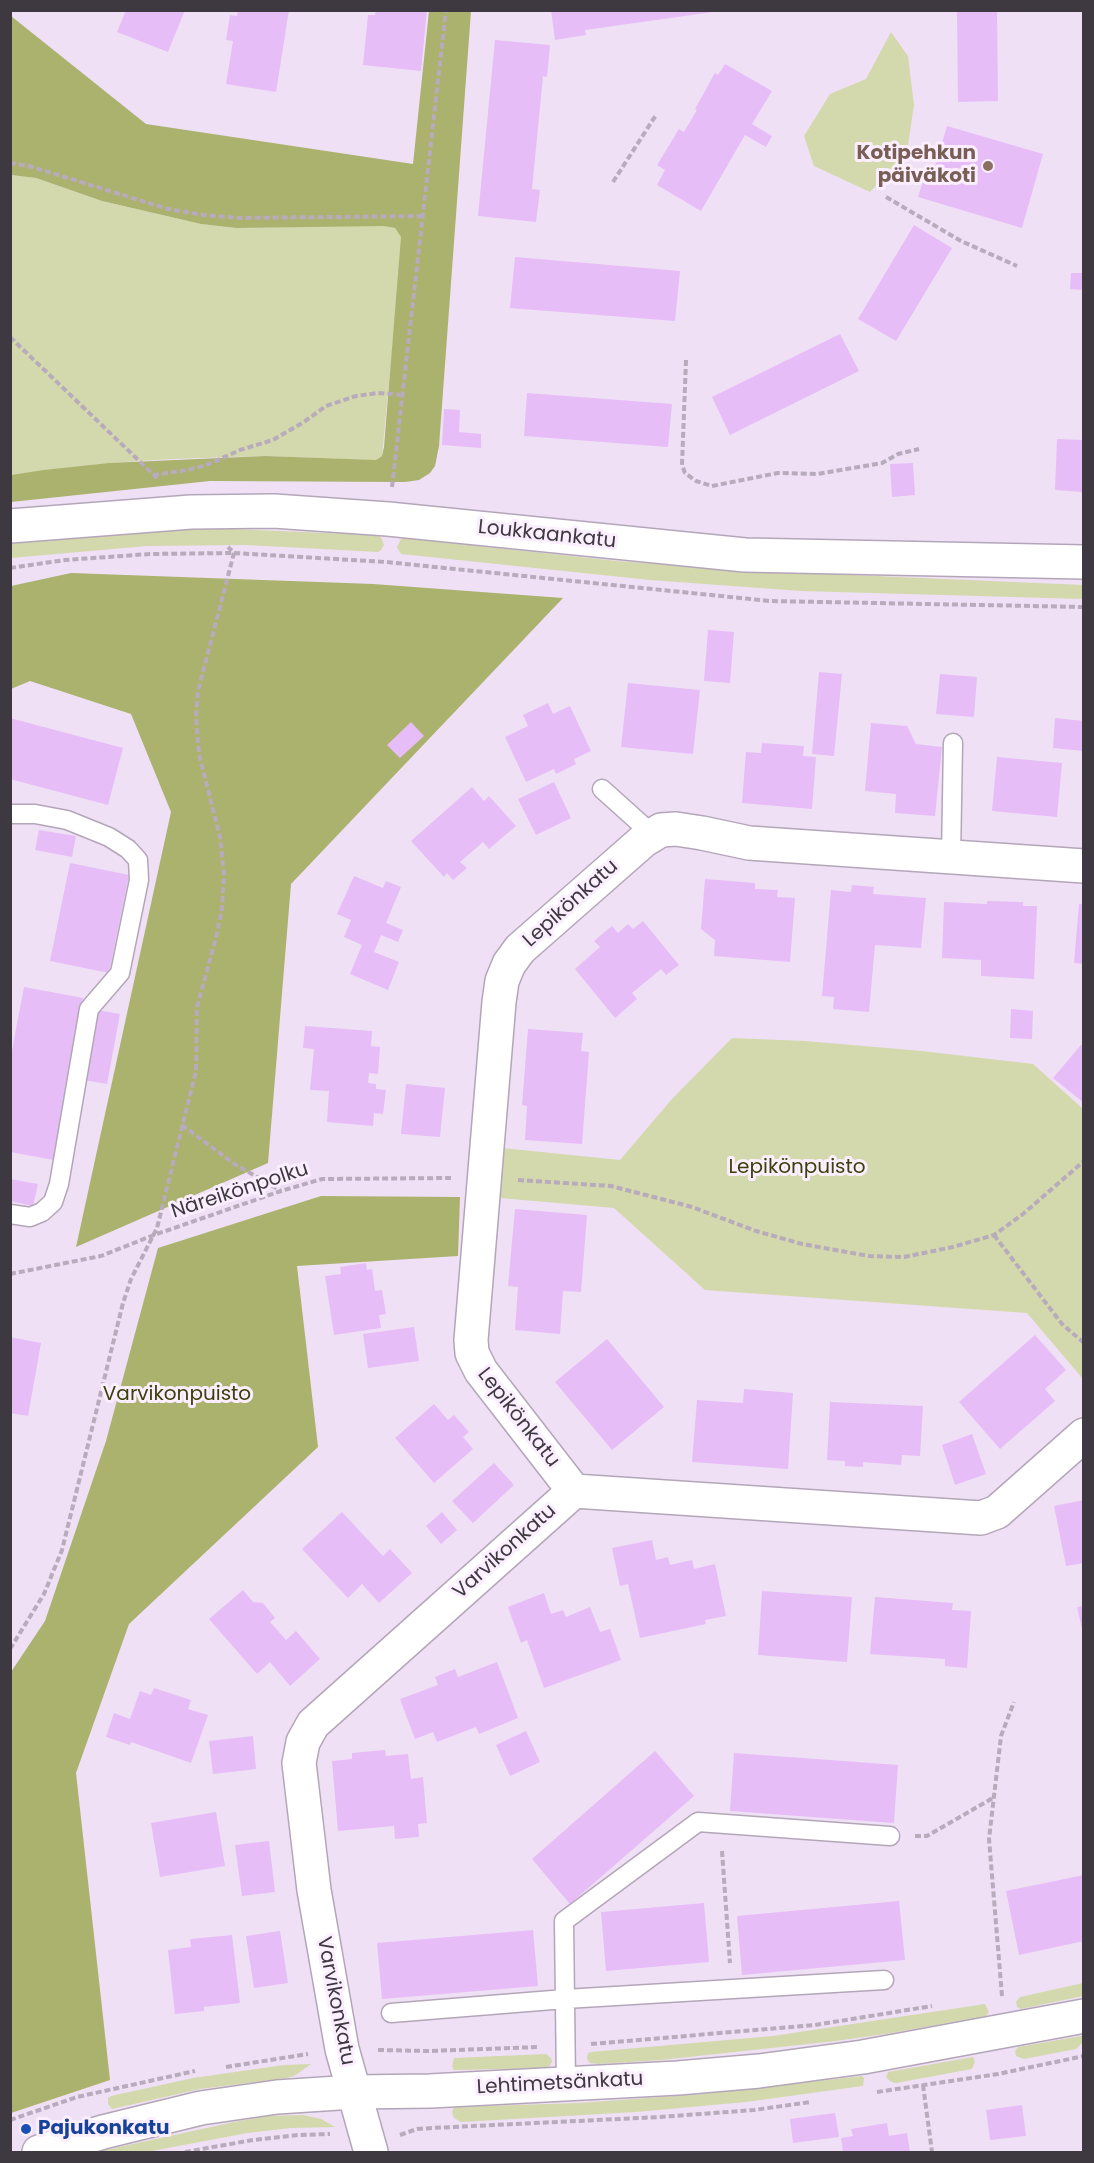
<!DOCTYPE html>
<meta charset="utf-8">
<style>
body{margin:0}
#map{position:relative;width:1094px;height:2163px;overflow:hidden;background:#efe0f5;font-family:Poppins,sans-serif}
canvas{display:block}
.frame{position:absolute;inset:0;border:12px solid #3e3840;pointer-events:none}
</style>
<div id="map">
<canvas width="1094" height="2163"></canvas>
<div class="frame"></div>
</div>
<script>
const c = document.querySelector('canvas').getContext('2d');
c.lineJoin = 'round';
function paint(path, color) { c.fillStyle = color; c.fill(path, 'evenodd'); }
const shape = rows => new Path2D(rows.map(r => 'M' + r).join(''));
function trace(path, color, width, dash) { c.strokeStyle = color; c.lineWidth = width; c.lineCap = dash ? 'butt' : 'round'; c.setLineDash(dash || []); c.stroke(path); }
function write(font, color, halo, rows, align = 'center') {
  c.font = font + ' Poppins,sans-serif'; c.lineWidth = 6; c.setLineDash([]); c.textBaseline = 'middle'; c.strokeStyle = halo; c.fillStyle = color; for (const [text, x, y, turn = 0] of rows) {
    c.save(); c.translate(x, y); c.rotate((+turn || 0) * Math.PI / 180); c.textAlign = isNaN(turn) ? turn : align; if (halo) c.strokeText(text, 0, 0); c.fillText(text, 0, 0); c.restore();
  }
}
paint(shape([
 [891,32,908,56,914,105,907,152,870,192,814,166,804,136,830,94,866,79],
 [11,175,36,178,102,201,201,224,236,228,384,225,395,228,401,236,401,259,382,456,376,460,369,460,265,456,172,459,109,463,11,475],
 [209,528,374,535,381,537,384,545,381,550,378,552,246,545,147,546,11,558,10,544,143,531],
 [405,538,617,561,737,570,1083,585,1083,599,801,591,650,580,401,554,397,547,401,539],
 [732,1038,805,1041,922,1051,1033,1064,1083,1109,1083,1379,1027,1313,705,1290,614,1208,500,1198,502,1148,620,1160,672,1099],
 [1083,1983,1083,1996,1021,2009,1017,2007,1016,2002,1020,1997],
 [985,2004,989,2012,986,2016,892,2033,836,2041,661,2060,598,2064,590,2063,587,2059,588,2053,591,2052,773,2036],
 [1081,2036,1083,2036,1083,2042,1076,2049,1024,2059,1016,2056,1015,2051,1018,2047],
 [546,2054,551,2058,552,2062,548,2068,454,2070,452,2067,454,2058],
 [973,2057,975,2062,972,2069,896,2083,891,2082,886,2077,888,2072],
 [311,2064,294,2076,287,2078,200,2089,112,2109,108,2104,108,2098,111,2096,193,2078,284,2065],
 [862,2076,864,2078,863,2086,848,2088,746,2102,636,2112,461,2122,454,2118,452,2112,454,2107,578,2103,703,2094],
 [303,2115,321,2119,335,2127,291,2128,247,2133,147,2152,96,2152,234,2122,267,2116]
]), '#d3d9ad');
paint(shape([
 [429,11,471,11,439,446,435,466,430,473,419,480,405,482,210,481,11,502,11,475,44,470,109,463,265,456,376,460,382,456,384,447,401,237,395,228,384,226,236,228,201,224,102,201,36,178,11,175,11,16,146,124,413,164],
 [71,573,373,584,563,598,291,884,268,1163,76,1247,171,812,131,714,30,681,11,689,11,586],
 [321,1196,460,1197,458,1256,297,1266,318,1447,129,1624,76,1773,110,2080,11,2113,11,1672,45,1621,106,1441,158,1248]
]), '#aab26e');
paint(shape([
 [126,10,185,10,168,52,117,32],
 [238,10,289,10,276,92,226,84,233,41,226,40,230,15,237,16],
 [376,10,427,10,421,71,363,65,368,15,375,15],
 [551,10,713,10,713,12,585,30,586,35,555,40],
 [957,10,997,10,998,101,958,102],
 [495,40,550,45,547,77,543,76,532,189,540,190,536,222,478,216],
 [725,64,772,91,752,124,772,136,766,147,745,135,701,211,657,185,665,170,657,165,679,129,684,132,697,110,695,109,715,73,718,75],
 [947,126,1043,154,1022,228,918,197,924,178,931,180],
 [914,225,952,248,896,341,858,319],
 [515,257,680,271,675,321,510,308],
 [1071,273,1084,273,1084,290,1070,289],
 [840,334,859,371,730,435,712,397],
 [527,393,672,404,668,447,524,436],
 [444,409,460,410,459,432,481,434,481,448,442,445],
 [1057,439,1084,440,1084,492,1055,490],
 [913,463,915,495,892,497,890,464],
 [708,630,734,632,730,683,704,681],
 [819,672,842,674,834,756,812,754],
 [940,674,977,677,974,717,936,714],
 [628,683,700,690,693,754,621,747],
 [548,703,553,714,570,706,591,751,574,759,576,764,556,774,554,769,526,782,505,737,528,726,523,715],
 [10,718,123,748,108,805,10,779],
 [1055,718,1084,721,1084,751,1053,748],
 [411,722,424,736,400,758,387,745],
 [871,723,907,726,916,744,942,747,935,816,895,813,896,794,865,791],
 [762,743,804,746,803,756,816,757,812,809,742,803,746,752,761,753],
 [997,757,1062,763,1057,817,992,811],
 [554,782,571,818,536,835,518,799],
 [472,787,484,801,489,796,516,826,489,849,483,842,460,862,467,868,453,880,447,873,444,877,411,841],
 [39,830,76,836,72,857,35,850],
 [70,863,129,875,109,973,50,961],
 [354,876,383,888,386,881,401,887,386,923,403,930,398,942,381,935,374,952,399,962,388,990,350,974,362,945,344,937,351,920,337,914],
 [705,879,755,883,755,889,778,890,777,897,795,898,790,962,714,956,715,940,701,929],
 [852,885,874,887,873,894,926,898,921,948,875,945,869,1012,833,1009,834,997,822,996,831,890,851,892],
 [987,901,1023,902,1023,906,1037,906,1034,979,981,976,981,960,942,958,944,902,987,904],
 [1079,904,1084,904,1084,964,1074,963],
 [643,921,679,965,666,975,661,969,632,993,637,999,615,1018,575,969,600,947,594,941,612,926,618,933,628,924,633,929],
 [24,987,83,998,54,1160,10,1152,10,1061],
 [1011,1009,1033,1011,1032,1039,1010,1038],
 [97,1010,120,1014,107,1084,84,1080],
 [305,1026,372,1031,371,1046,380,1047,378,1074,369,1073,368,1083,376,1084,376,1089,386,1090,383,1114,374,1113,373,1126,327,1122,329,1091,310,1090,314,1049,303,1048],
 [528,1029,583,1033,581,1051,589,1052,582,1144,525,1140,527,1106,522,1105],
 [1081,1045,1084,1047,1084,1103,1053,1078],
 [406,1084,445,1088,440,1137,401,1134],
 [10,1179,38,1184,33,1206,10,1201],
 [515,1209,587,1215,581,1292,563,1291,560,1334,515,1330,518,1287,508,1286],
 [366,1263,367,1270,372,1269,375,1291,382,1290,386,1314,379,1315,381,1328,334,1335,325,1276,341,1274,340,1267],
 [414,1327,419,1361,368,1368,363,1334],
 [1035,1335,1066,1370,1045,1389,1055,1401,1000,1449,959,1402],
 [10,1337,41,1343,28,1416,10,1413],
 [607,1339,664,1407,612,1450,555,1382],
 [744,1389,793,1393,788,1469,692,1462,697,1400,743,1403],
 [830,1402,923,1406,920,1456,902,1455,901,1465,863,1462,863,1467,845,1466,845,1461,827,1460],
 [434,1404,448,1420,454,1415,469,1432,463,1437,473,1449,434,1483,395,1438],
 [972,1434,986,1474,955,1485,942,1445],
 [494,1463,514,1485,473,1523,452,1501],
 [1084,1500,1084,1563,1066,1566,1054,1506],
 [342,1512,383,1556,390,1549,412,1573,379,1603,362,1584,348,1598,302,1549],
 [442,1512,457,1530,441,1544,426,1526],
 [652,1540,656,1560,668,1557,670,1565,692,1560,694,1569,715,1564,726,1616,705,1620,706,1624,640,1638,628,1584,620,1586,612,1548],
 [243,1590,253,1602,263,1603,275,1618,270,1622,286,1640,296,1631,320,1659,290,1686,270,1662,257,1674,209,1619],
 [762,1591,852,1597,847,1662,758,1655],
 [544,1593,551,1614,563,1610,566,1617,590,1607,600,1632,610,1629,621,1660,544,1688,527,1640,521,1643,508,1607],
 [875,1597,953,1603,952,1610,971,1611,967,1668,945,1666,945,1659,870,1654],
 [1084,1606,1084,1633,1083,1633,1077,1607],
 [497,1662,518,1718,479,1734,476,1727,437,1742,433,1732,415,1739,400,1699,438,1685,435,1677,455,1669,458,1677],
 [154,1688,191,1700,188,1709,208,1715,191,1763,131,1742,130,1745,106,1737,114,1713,130,1719,140,1691,151,1695],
 [526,1731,540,1762,510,1776,496,1745],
 [253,1736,256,1769,213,1774,209,1741],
 [385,1750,386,1756,408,1754,411,1779,423,1777,427,1823,418,1824,419,1837,395,1839,394,1826,338,1831,332,1761,352,1759,352,1753],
 [655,1751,694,1796,570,1904,532,1859],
 [734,1753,898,1765,894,1823,730,1811],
 [216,1812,225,1866,160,1877,151,1823],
 [269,1841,275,1892,242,1896,235,1845],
 [1084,1875,1084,1941,1019,1955,1006,1891],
 [899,1901,905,1960,742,1975,737,1916],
 [704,1903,709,1962,606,1971,601,1912],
 [533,1930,538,1986,382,1999,377,1943],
 [280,1931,288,1983,254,1988,246,1936],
 [232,1935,240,2003,204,2007,204,2011,175,2014,168,1950,191,1947,190,1939],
 [1022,2105,1026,2136,990,2140,986,2110],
 [835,2113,839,2137,793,2143,790,2119],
 [887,2123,889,2136,907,2133,910,2152,843,2152,841,2138,853,2136,851,2129]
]), '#e7bdf7');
const service = shape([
 [602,789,652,834],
 [10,814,35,814,67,820,109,837,128,849,138,860,139,880,120,973,89,1009,59,1184,53,1202,42,1212,30,1217,10,1214],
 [951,858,953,743],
 [391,2013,565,1999,884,1980],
 [566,2084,564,1921,698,1822,890,1836]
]);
const minor = shape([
 [574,1491,481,1371,472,1353,471,1340,499,1002,502,981,509,964,520,949,643,841,661,830,676,829,702,833,749,843,1084,866],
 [371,2152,342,2049,314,1890,299,1763,303,1742,313,1724,574,1491,981,1518,997,1512,1084,1435]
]);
const tertiary = shape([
 [10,526,191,512,274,511,388,519,745,555,1084,562],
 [39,2152,103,2132,201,2108,277,2097,354,2092,430,2091,678,2078,759,2071,863,2057,1084,2016]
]);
trace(service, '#b4a6b9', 21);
trace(minor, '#b4a6b9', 36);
trace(tertiary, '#b4a6b9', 36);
trace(shape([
 [10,163,29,166,168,209,204,215,239,218,422,216],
 [613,182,656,115],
 [886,197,961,241,1017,266],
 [10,337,158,479],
 [686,360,682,465,685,473,696,481,712,486,778,473,817,474,882,463,898,454,919,449],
 [153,475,188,470,209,464,240,450,273,440,304,422,326,406,356,396,378,393,402,395],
 [392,487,446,10],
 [10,568,65,560,150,554,234,553,386,562,770,601,1084,607],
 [182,1125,233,1163,281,1191],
 [518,1180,611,1186,692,1207,756,1231,802,1244,869,1256,904,1257,953,1247,994,1235,1023,1214,1084,1161],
 [994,1235,1062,1324,1084,1343],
 [10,1274,101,1256,154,1235,281,1191,322,1179,451,1178],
 [10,1649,44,1594,62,1550,123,1303,131,1279,157,1228,196,1071,197,1007,216,938,222,908,224,875,220,837,199,754,196,716,198,691,234,553,228,547],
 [915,1836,927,1836,993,1798],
 [722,1851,730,1963],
 [1002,1996,989,1839,1001,1736,1014,1702],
 [591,2044,815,2025,932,2006],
 [378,2050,429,2051,539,2047],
 [226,2067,308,2054],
 [923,2085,932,2152],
 [877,2092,998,2074,1084,2056],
 [10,2120,77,2097,195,2071],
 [400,2135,417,2129,432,2128,660,2117,754,2110,811,2102],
 [185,2152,253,2140,298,2135,330,2134]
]), '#b7abbc', 4, [6, 3]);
trace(service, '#fff', 18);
trace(minor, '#fff', 33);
trace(tertiary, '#fff', 33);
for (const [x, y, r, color] of [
 [988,166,6,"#8d6e63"],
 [26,2129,6,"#1a4fb4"]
]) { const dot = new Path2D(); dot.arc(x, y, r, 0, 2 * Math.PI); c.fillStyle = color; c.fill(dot); trace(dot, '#faeeff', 2); }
write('bold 20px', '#785e54', '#faeeff', [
 ["Kotipehkun",976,154],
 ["päiväkoti",976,177]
], 'right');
write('20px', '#3e3840', '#faeeff', [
 ["Loukkaankatu",547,535,6],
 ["Lepikönkatu",571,904,-42],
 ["Näreikönpolku",240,1191,-18],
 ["Lepikönkatu",518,1418,52],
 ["Varvikonkatu",505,1552,-42],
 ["Varvikonkatu",335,2001,79],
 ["Lehtimetsänkatu",560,2084,-3]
]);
write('20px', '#3c400a', '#faeeff', [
 ["Lepikönpuisto",797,1168],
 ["Varvikonpuisto",177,1395]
]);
write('bold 20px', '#164399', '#faeeff', [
 ["Pajukonkatu",38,2129]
], 'left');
</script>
